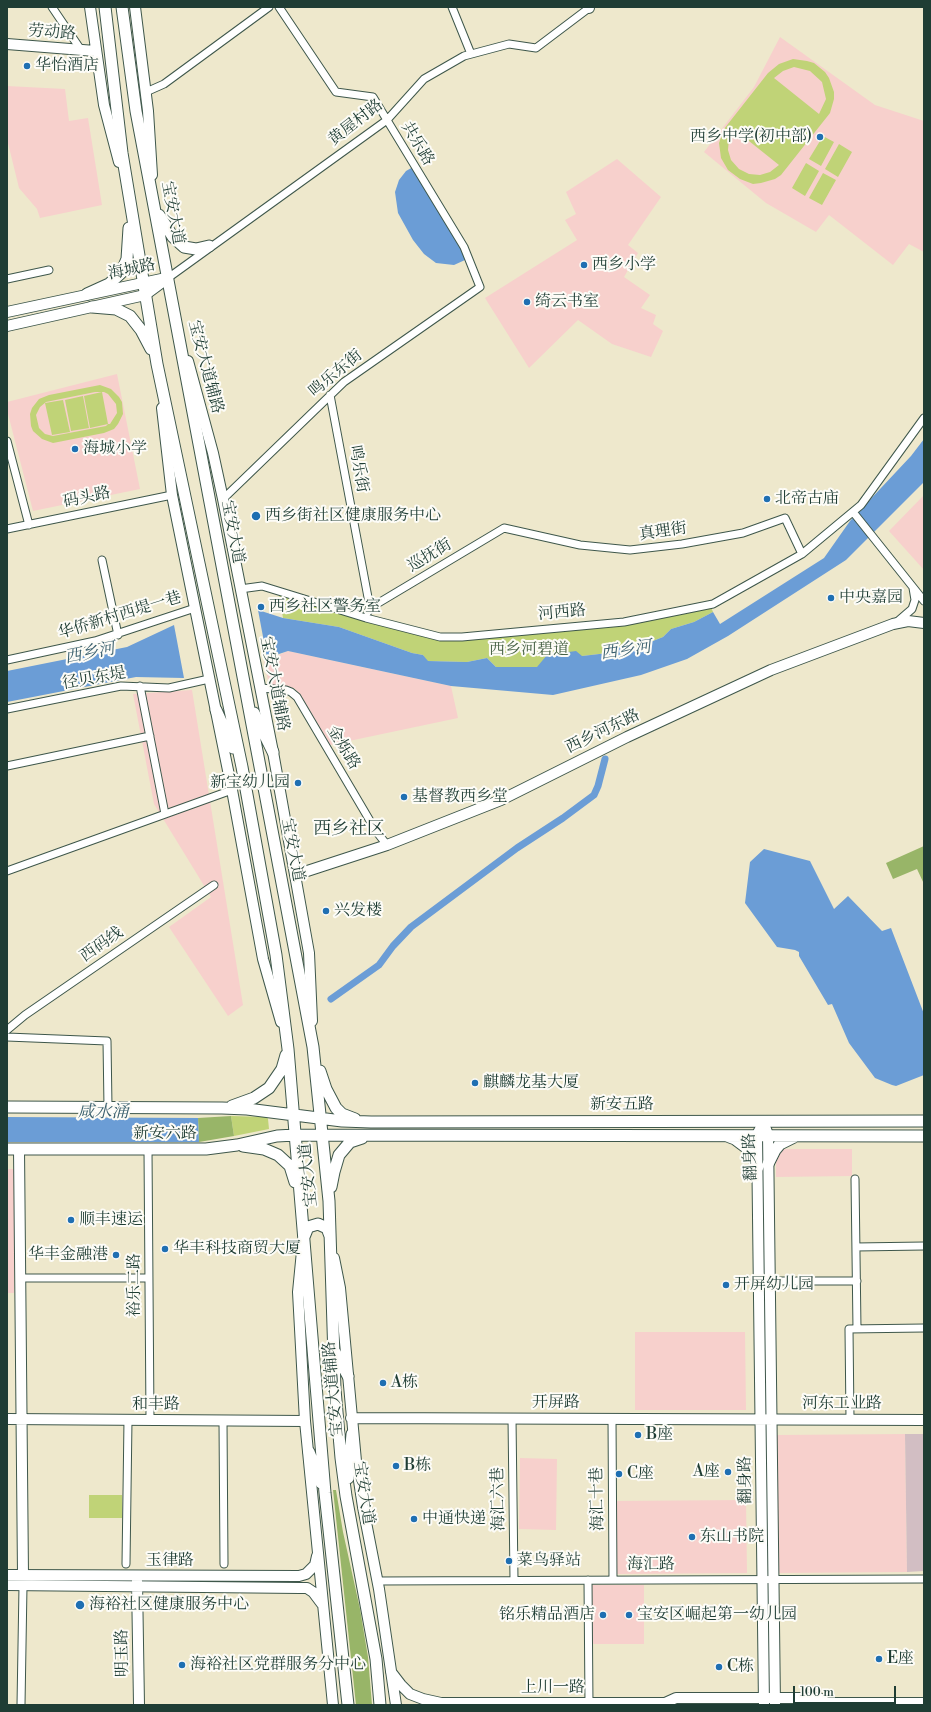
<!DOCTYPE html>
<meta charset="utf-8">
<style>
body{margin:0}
#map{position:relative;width:931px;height:1712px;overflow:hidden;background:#eee8cc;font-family:"Libre Bodoni",serif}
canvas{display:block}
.frame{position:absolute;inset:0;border:8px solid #1f3d34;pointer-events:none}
.scale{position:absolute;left:793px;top:1686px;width:103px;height:18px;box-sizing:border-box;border:2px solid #1f3d34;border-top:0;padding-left:5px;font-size:12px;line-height:14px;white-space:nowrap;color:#1f3d34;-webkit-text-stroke:3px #fdfcf7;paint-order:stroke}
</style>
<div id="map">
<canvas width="931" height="1712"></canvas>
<div class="frame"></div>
<div class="scale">100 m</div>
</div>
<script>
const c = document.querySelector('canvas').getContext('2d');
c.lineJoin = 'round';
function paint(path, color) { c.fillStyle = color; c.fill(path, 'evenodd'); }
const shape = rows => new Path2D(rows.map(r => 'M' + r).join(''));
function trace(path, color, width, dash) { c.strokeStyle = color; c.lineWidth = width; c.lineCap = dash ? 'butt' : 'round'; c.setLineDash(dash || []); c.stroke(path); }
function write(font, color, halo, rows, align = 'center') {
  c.font = font + ' "Libre Bodoni","Noto Serif SC",serif'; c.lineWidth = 4; c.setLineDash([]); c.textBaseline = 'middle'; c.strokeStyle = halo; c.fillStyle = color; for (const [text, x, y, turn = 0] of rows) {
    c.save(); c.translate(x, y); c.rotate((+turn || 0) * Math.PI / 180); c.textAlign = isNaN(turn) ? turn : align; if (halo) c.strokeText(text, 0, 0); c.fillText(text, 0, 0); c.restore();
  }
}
paint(shape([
 [780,37,875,105,924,121,924,252,909,244,893,265,829,215,816,232,766,203,704,152,754,87],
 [7,86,65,89,69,121,88,118,102,205,40,218,37,209,19,188,7,139],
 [617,159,661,197,628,245,638,253,624,277,650,295,641,308,656,315,653,324,663,331,651,357,612,344,578,320,529,368,485,298,577,240,565,220,576,214,566,192],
 [117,374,140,489,33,511,7,410,7,402],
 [924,495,924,570,889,531],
 [288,651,451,686,458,718,330,745,300,694,294,688,269,685,264,661],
 [192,690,243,1005,228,1016,169,927,211,897,154,804,133,694],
 [776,1149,852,1149,852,1176,776,1177],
 [7,1169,14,1169,14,1293,7,1293],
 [635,1332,745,1332,746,1410,635,1410],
 [905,1434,907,1572,779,1573,777,1435],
 [520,1458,557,1459,556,1530,519,1529],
 [746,1500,747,1573,613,1574,613,1501],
 [591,1585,644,1585,644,1644,592,1644]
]), '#f7d0cc');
paint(shape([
 [905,1434,924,1434,924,1571,907,1572]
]), '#d2bec3');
paint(shape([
 [793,59,807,61,814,63,825,72,829,78,834,92,834,99,830,113,781,175,775,179,761,183,753,184,740,179,728,170,721,158,719,143,724,129,768,73,779,64],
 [794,67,810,71,822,82,826,99,819,114,774,78,783,71],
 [734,129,779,165,770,172,760,175,749,174,739,169,731,160,728,150,729,138],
 [823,136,834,142,821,166,809,159],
 [839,144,852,152,838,177,825,169],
 [806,163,819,171,805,196,792,188],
 [823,173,836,180,822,205,809,198],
 [100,385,111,389,119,397,122,402,123,414,118,424,114,429,104,433,53,443,42,439,33,431,31,426,30,414,32,408,39,399,49,395],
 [95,392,104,392,108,394,116,404,117,413,110,424,108,424,102,392,84,396,90,428,108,424,106,426,53,436,45,434,39,428,36,415,40,407,46,402],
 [83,396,89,428,71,431,65,400],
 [63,400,70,432,52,435,45,403],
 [279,594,442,640,625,624,711,607,713,612,694,622,671,629,663,637,633,649,627,647,608,653,582,656,537,667,496,667,487,658,467,662,427,661,423,655,412,653,339,627,283,618],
 [231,1116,267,1117,268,1119,269,1129,234,1136],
 [89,1495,122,1495,122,1518,89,1518]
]), '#c0d377');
paint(shape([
 [924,846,924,884,917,869,893,879,886,863],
 [231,1116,234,1136,199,1142,198,1118],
 [333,1490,336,1490,343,1532,360,1609,368,1657,372,1705,356,1705]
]), '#98b568');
paint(shape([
 [413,167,462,250,465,260,454,265,436,263,424,254,413,240,398,213,395,192,399,180,406,171],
 [924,439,924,482,846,560,728,636,687,659,641,675,553,695,451,686,288,651,267,658,258,610,283,618,339,627,412,653,423,655,428,661,467,662,487,658,496,667,537,667,547,655,576,651,582,656,608,653,614,647,627,647,633,649,663,637,671,629,694,622,713,612,720,624,824,558,850,521,911,456],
 [174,625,184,678,136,677,7,702,7,671,127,647],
 [764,849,810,861,834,909,848,896,882,931,891,928,924,1014,924,1075,896,1086,892,1085,875,1078,849,1043,832,1004,828,1005,799,956,799,952,795,950,777,947,745,903,750,862],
 [7,1117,198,1118,199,1142,7,1142]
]), '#6b9dd6');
trace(shape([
 [331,999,379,965,393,946,411,927,517,848,563,818,594,795,598,786,605,759]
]), '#6b9dd6', 7);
const street = shape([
 [52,7,81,50],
 [452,7,471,54],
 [146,92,164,84,269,7],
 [168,278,387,120,424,79,464,56,509,44,536,48,589,8],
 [7,279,49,270],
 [330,395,370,608,368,612],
 [7,441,29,525],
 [223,499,344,382,480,287,464,247,373,97,336,92,279,7],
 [853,512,924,601],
 [7,529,172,495],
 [102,560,118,635],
 [240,589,262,586,366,618,440,637,462,637,624,622,713,604,802,554,861,505,924,418],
 [370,608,504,528,580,545,630,550,682,544,743,533,785,518,802,554],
 [897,622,912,609,915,600,913,588],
 [7,660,95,641,195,608],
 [140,686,165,814],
 [260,688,286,690,291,692,297,697,376,831,387,845],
 [7,709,121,686,169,688,209,679],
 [7,766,150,736],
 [7,871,232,790],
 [7,1030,25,1015,214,885],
 [7,1037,107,1041,108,1107],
 [148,1150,150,1420],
 [855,1179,857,1329],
 [856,1247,924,1246],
 [20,1278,149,1278],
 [759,1281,857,1281],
 [512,1418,514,1580],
 [612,1418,613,1580],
 [850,1419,849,1329,924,1328],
 [223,1421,224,1564],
 [126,1564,128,1420],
 [588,1580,589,1705],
 [377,1581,924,1579],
 [21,1705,23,1586]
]);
const secondary = shape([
 [90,7,104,105,119,162],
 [135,7,148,111,152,175],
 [588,7,589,8],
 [7,44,95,51],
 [7,312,166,278],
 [7,326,145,295,168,278],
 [188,361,213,453,223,499,273,752,309,953,312,1021],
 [162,408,172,495,232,790,263,959,281,1022],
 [295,875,387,845,501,800,627,737,771,670,893,624,908,621,924,623],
 [766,1129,768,1135,775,1705],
 [19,1149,23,1575],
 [302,1251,298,1292,305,1421,333,1705],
 [334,1258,340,1288,356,1461,363,1507,379,1589,396,1705],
 [351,1418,924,1420],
 [7,1419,305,1421],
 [7,1575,299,1576,306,1574,315,1565,317,1556],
 [137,1581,139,1705],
 [7,1585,300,1588,307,1588,313,1592,322,1604],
 [391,1672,401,1685,410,1694,423,1699,441,1703,665,1703,676,1698,819,1698,827,1703,924,1703],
 [764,1705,757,1135,764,1121]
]);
const primary = shape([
 [105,7,122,153,157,364,242,767,276,955,288,1049,325,1493,348,1705],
 [122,7,136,111,313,1047,329,1201,335,1389,341,1458,346,1496,376,1659,380,1705],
 [159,215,173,237,184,247,196,249,209,246],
 [87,294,109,284,121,273,127,259,129,228],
 [92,307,116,309,130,316,141,330,151,349],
 [216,710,233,748],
 [254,713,273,752],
 [320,1071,326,1089,336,1108,342,1114,355,1119],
 [232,1106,254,1098,269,1088,282,1069,286,1055],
 [7,1107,222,1108,247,1109,342,1121,371,1122,924,1121],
 [727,1136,735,1139,747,1148,751,1154,758,1167],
 [243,1146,264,1149,278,1155,290,1166,295,1182],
 [7,1149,206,1149,237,1145,277,1136,295,1135,924,1136],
 [768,1164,775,1150,780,1144,796,1136],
 [331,1187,334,1172,339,1155,350,1142,362,1138],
 [304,1237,308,1227,318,1224,327,1228,330,1236],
 [335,1352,348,1376],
 [309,1452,321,1483],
 [348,1478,352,1434]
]);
trace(street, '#3e574b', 9);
trace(secondary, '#3e574b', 12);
trace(primary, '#3e574b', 13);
trace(street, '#fff', 7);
trace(secondary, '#fff', 10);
trace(primary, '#fff', 11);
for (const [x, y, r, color] of [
 [27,66,4,"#1f6fb2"],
 [820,137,4,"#1f6fb2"],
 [584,265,4,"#1f6fb2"],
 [527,302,4,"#1f6fb2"],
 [75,449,4,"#1f6fb2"],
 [767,499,4,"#1f6fb2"],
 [256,516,5,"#1f6fb2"],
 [831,598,4,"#1f6fb2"],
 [261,607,4,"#1f6fb2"],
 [298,783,4,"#1f6fb2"],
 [404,797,4,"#1f6fb2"],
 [326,911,4,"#1f6fb2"],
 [475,1083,4,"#1f6fb2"],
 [71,1220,4,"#1f6fb2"],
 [165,1249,4,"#1f6fb2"],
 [116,1255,4,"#1f6fb2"],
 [726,1285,4,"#1f6fb2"],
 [383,1383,4,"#1f6fb2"],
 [638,1435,4,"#1f6fb2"],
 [396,1466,4,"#1f6fb2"],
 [728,1472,4,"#1f6fb2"],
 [619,1474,4,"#1f6fb2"],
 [414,1519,4,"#1f6fb2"],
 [692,1537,4,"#1f6fb2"],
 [509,1561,4,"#1f6fb2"],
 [80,1605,5,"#1f6fb2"],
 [603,1615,4,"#1f6fb2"],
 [629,1615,4,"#1f6fb2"],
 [879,1659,4,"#1f6fb2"],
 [182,1665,4,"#1f6fb2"],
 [719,1667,4,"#1f6fb2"]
]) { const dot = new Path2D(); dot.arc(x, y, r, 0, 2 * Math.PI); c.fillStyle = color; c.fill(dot); trace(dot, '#fdfcf7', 1.5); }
write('16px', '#1f3d34', '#fdfcf7', [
 ["劳动路",52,33,4],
 ["黄屋村路",356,123,-38],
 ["共乐路",417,144,59],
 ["宝安大道",172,213,79],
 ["海城路",132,270,-12],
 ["宝安大道辅路",205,367,75],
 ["鸣乐东街",336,374,-40],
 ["鸣乐街",358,469,80],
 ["码头路",87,498,-12],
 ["宝安大道",232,532,79],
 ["真理街",663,532,-8],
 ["巡抚街",430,556,-31],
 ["河西路",562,613,-5],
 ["华侨新村西堤一巷",120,616,-17],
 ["径贝东堤",94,679,-10],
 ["宝安大道辅路",274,684,79],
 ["西乡河东路",603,732,-26],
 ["金烁路",343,748,59],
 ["宝安大道",292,850,79],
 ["西码线",102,945,-35],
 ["新安五路",622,1105],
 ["新安六路",165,1134],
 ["翻身路",751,1157,-93],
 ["宝安大道",309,1175,-96],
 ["裕乐二路",135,1285,-90],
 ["宝安大道辅路",334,1389,-95],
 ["开屏路",556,1403],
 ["河东工业路",842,1404],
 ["和丰路",156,1405],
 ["翻身路",746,1480,-91],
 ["宝安大道",363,1493,81],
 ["海汇六巷",499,1499,-91],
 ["海汇十巷",598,1499,-91],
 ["玉律路",170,1561],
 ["海汇路",651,1565],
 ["明玉路",123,1653,-91],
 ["上川一路",553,1688]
]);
write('16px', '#1f3d34', '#fdfcf7', [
 ["华怡酒店",35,66],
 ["西乡中学(初中部)",812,137,"right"],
 ["西乡小学",592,265],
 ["绮云书室",535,302],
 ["海城小学",83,449],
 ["北帝古庙",775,499],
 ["西乡街社区健康服务中心",265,516],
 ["中央嘉园",839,598],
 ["西乡社区警务室",269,607],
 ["新宝幼儿园",290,783,"right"],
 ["基督教西乡堂",412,797],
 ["兴发楼",334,911],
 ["麒麟龙基大厦",483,1083],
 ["顺丰速运",79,1220],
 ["华丰科技商贸大厦",173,1249],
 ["华丰金融港",108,1255,"right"],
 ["开屏幼儿园",734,1285],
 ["A栋",391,1383],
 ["B座",646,1435],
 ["B栋",404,1466],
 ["A座",720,1472,"right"],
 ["C座",627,1474],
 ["中通快递",422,1519],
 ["东山书院",700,1537],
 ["菜鸟驿站",517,1561],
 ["海裕社区健康服务中心",89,1605],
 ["铭乐精品酒店",595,1615,"right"],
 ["宝安区崛起第一幼儿园",637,1615],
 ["E座",887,1659],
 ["海裕社区党群服务分中心",190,1665],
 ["C栋",727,1667]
], 'left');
write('16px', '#476245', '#fdfcf7', [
 ["西乡河碧道",529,650]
]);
write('italic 17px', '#3a5f6d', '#fdfcf7', [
 ["西乡河",626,651,-8],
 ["西乡河",90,654,-11],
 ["咸水涌",103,1113]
]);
write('18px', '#1f3d34', '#fdfcf7', [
 ["西乡社区",349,830]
]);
</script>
